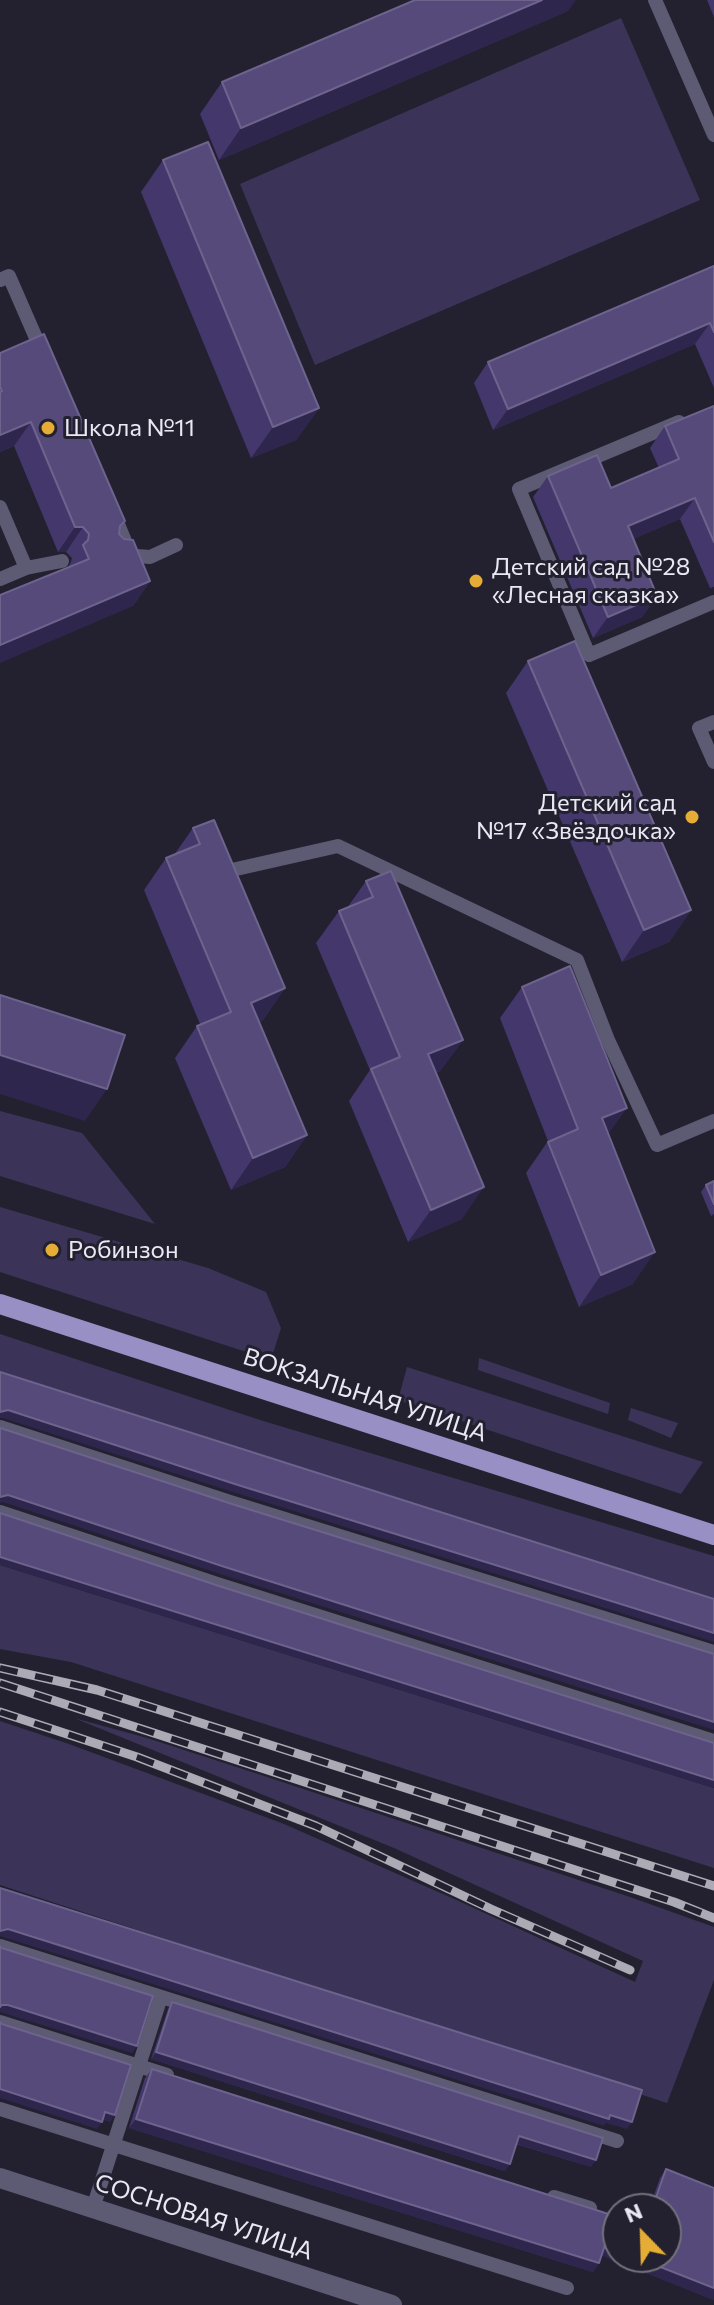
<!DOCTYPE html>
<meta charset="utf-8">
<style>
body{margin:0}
#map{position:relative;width:714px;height:2305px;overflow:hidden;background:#23212f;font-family:Commissioner,sans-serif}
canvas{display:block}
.north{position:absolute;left:602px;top:2193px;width:80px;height:80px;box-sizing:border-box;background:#23212f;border:2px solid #73717d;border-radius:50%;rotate:337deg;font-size:22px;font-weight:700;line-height:32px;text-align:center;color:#eae9f3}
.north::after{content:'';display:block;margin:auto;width:28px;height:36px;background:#e5ad36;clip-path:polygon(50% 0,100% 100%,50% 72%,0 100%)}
</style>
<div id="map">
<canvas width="714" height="2305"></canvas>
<div class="north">N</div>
</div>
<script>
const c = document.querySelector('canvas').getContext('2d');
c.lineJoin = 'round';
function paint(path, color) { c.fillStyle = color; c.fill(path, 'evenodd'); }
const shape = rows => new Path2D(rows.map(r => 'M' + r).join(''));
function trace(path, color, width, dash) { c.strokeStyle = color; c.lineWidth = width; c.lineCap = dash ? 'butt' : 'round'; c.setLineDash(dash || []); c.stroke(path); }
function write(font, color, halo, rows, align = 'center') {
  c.font = font + ' Commissioner,sans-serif'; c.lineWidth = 6; c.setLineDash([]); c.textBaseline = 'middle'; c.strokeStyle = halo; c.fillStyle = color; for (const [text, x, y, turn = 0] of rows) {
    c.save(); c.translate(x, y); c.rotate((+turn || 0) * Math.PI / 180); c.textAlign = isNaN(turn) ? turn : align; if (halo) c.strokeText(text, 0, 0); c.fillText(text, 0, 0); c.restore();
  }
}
paint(shape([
 [621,18,700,200,315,365,240,184],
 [0,1111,82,1133,155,1224,0,1176],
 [0,1207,208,1268,266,1292,281,1328,271,1360,0,1272],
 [0,1334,260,1420,714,1556,714,1607,0,1381],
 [479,1358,610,1403,608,1414,478,1370],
 [407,1367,703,1462,681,1494,398,1400],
 [631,1408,678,1423,671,1438,628,1420],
 [0,1565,714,1788,714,1868,71,1662,0,1649],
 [74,1718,147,1738,261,1775,630,1897,714,1927,714,1980,667,2103,0,1885,0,1721,69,1744,284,1824,454,1899,635,1982,643,1961,394,1848]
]), '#3b3458');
trace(shape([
 [655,0,714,135],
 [0,280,9,276,43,354],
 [679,422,519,489,589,655,714,602],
 [0,507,26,568,0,579],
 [113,512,131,556],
 [123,555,150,557,176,545],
 [26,568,62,561],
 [714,722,699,728,714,762],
 [220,866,223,872,338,846,577,960,608,1040,657,1145,714,1121],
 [0,1427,230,1502,714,1652],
 [0,1512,217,1584,714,1741],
 [0,1946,617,2141],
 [0,2022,167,2075],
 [0,2109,567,2288],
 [554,2197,590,2208],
 [93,2208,161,1997]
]), '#5d5a74', 14);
trace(shape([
 [0,2178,392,2305]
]), '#5d5a74', 20);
trace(shape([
 [0,1304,714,1535]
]), '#988fc5', 20);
const rail = shape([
 [0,1668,97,1690,714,1886],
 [0,1683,674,1902,714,1918],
 [0,1712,137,1757,316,1826,491,1909,630,1970]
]);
trace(rail, '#abaab5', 9);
trace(rail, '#23212f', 6, [18]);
paint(shape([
 [707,0,714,0,714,17],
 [568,11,219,160,200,114,222,82],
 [163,160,319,408,296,440,251,458,141,192],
 [714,266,714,388,695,344,493,430,474,383,488,362],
 [0,353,125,521,119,528,119,534,150,581,133,606,68,567,71,562,72,558,66,552,58,552,14,446,0,452],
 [714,406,714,587,710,588,680,519,633,539,657,596,642,617,593,638,533,497,548,476,611,488,659,468,650,448,665,426],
 [528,661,691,910,669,942,622,962,506,693],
 [193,828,285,988,263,1020,259,1022,307,1135,285,1167,231,1190,175,1058,197,1026,200,1024,144,890,166,858,174,855],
 [366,881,463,1040,440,1071,436,1073,462,1219,408,1242,349,1101,370,1070,316,943,339,911,347,908],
 [522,987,609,1134,633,1284,579,1307,526,1173,548,1141,500,1018],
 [714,1181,714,1214,711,1216,701,1192,706,1185],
 [172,2002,591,2167,516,2144,505,2171,151,2059,168,2009],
 [152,2069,618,2257,666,2209,649,2209,660,2178,666,2169,714,2188,714,2300,601,2255,599,2263,593,2272,129,2128,145,2078]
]), '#44376b');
paint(shape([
 [542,0,576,0,568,11,219,160,241,128],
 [710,323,695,344,493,430,508,409],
 [319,408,296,440,251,458,273,427],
 [31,422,14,446,0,452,0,435],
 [695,498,680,519,613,548,628,526],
 [75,527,83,527,66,552,58,552],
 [150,581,133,606,0,663,0,645],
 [657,596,642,617,593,638,608,617],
 [691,910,669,942,622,962,644,930],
 [285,988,263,1020,228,1035,251,1003],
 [463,1040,440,1071,406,1086,428,1054],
 [0,1055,107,1089,85,1121,0,1094],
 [627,1108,604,1140,602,1118],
 [307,1135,285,1167,231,1190,253,1158],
 [484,1187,462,1219,408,1242,431,1210],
 [655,1252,633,1284,579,1307,601,1275],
 [8,1410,714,1633,714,1642,233,1492,3,1418,0,1418,0,1412],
 [8,1495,714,1722,714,1730,220,1574,3,1502,0,1503,0,1497],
 [0,1557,714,1780,714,1788,0,1565],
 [2,1929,8,1929,632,2122,627,2129,606,2123,604,2126,0,1936,0,1931],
 [2,2005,8,2005,137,2046,132,2053,0,2012,0,2007],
 [156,2052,510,2164,505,2171,151,2059],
 [0,2089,102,2122,97,2129,0,2098],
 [105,2112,115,2115,110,2122,100,2119],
 [136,2119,599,2263,593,2272,129,2128],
 [519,2136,596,2160,591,2167,514,2143],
 [605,2245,618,2250,618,2257,635,2257,714,2288,714,2300,598,2254]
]), '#2f264d');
const building = shape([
 [415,0,542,0,241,128,222,82,415,0],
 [208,142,319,408,273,427,163,160,208,142],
 [714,266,714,332,710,323,508,409,488,362,714,266],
 [44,334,125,521,120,526,119,534,124,539,133,540,150,581,0,645,0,595,89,559,83,545,88,540,89,534,83,527,75,527,31,422,0,435,0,392,2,391,0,387,0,353,44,334],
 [714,406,714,542,695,498,628,526,657,596,608,617,548,476,597,455,611,488,679,459,665,426,714,406],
 [575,641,691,910,644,930,528,661,575,641],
 [214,820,285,988,251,1003,307,1135,253,1158,197,1026,231,1012,166,858,200,844,193,828,214,820],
 [391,871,463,1040,428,1054,484,1187,431,1210,371,1069,400,1057,339,911,373,897,366,881,391,871],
 [570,966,627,1108,602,1118,655,1252,601,1275,548,1142,578,1129,522,987,570,966],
 [0,995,125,1035,107,1089,0,1055,0,995],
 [714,1181,714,1204,706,1185,714,1181],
 [0,1372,714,1599,714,1633,238,1485,8,1410,0,1412,0,1372],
 [0,1428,232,1504,714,1654,714,1722,225,1567,8,1495,0,1497,0,1428],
 [0,1513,219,1586,714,1743,714,1780,0,1557,0,1513],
 [0,1888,642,2090,632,2122,610,2115,609,2119,8,1929,0,1931,0,1888],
 [0,1946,2,1948,153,1996,137,2046,8,2005,2,2005,0,2007,0,1946],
 [172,2002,603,2138,596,2160,519,2136,510,2164,156,2052,172,2002],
 [0,2022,2,2024,131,2065,115,2115,105,2112,102,2122,0,2089,0,2022],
 [152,2069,618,2217,618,2250,605,2245,599,2263,136,2119,152,2069],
 [666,2169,714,2188,714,2288,635,2257,666,2257,666,2209,652,2209,666,2169]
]);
paint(building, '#554a7a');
trace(building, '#6d638d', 2);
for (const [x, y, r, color] of [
 [48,428,8,"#e5ad36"],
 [476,581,8,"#e5ad36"],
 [692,817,8,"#e5ad36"],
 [52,1250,8,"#e5ad36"]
]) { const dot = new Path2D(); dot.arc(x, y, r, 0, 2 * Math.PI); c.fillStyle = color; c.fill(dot); trace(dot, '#23212f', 3); }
write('24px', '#eae9f3', '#23212f', [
 ["Школа №11",64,428],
 ["Детский сад №28",492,567],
 ["«Лесная сказка»",492,595],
 ["Детский сад",676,803,"right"],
 ["№17 «Звёздочка»",676,831,"right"],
 ["Робинзон",68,1250]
], 'left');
write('24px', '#eae9f3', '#23212f', [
 ["ВОКЗАЛЬНАЯ УЛИЦА",365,1395,18],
 ["СОСНОВАЯ УЛИЦА",204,2217,18]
]);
</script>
